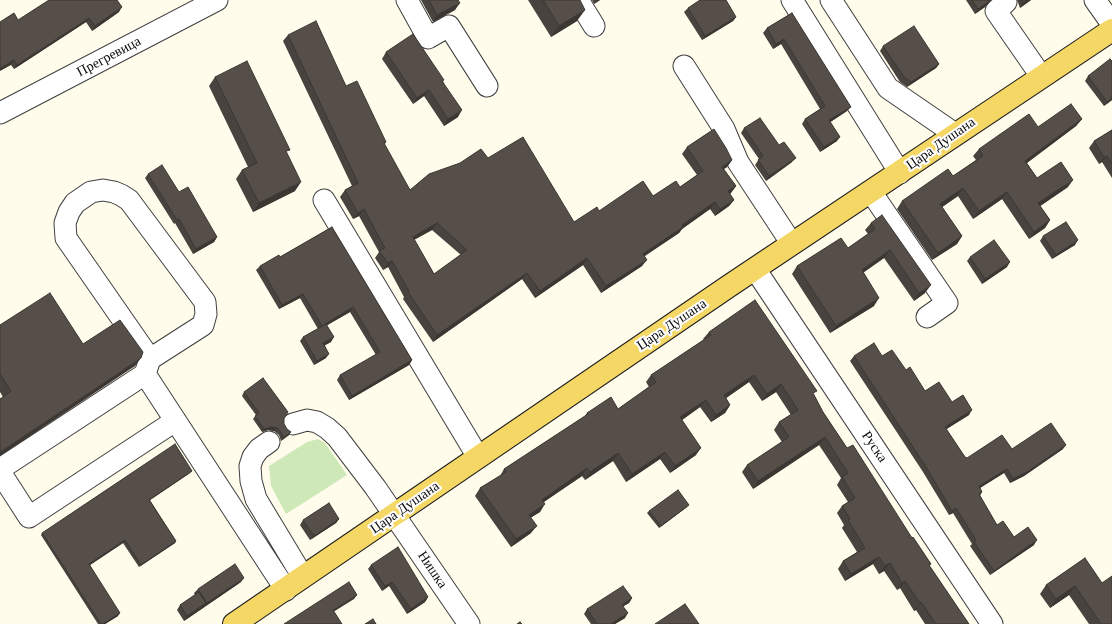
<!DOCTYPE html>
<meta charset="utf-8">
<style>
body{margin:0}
canvas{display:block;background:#fffcec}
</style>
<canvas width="1112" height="624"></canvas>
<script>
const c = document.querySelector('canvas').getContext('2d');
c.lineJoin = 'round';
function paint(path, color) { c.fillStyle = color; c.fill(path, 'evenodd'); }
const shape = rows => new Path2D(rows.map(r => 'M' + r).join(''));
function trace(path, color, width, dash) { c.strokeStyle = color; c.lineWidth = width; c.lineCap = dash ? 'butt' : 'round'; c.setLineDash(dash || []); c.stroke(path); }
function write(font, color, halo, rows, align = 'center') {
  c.font = font + ' Georgia,serif'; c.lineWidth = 4; c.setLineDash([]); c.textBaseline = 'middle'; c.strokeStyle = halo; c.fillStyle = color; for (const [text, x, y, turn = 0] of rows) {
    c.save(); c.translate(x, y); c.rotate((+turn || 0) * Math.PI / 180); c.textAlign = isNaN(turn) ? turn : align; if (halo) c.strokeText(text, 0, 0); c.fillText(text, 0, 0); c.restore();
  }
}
paint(shape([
 [318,439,325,443,347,475,286,514,271,486,269,466,307,442]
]), '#cfe8b7');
const minor = shape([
 [407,0,428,38,449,26,487,86],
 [578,0,594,26],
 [792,0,900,173],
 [831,0,888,88,955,134],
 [1005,0,1006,2,996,11,1041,76],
 [1095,0,1112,24],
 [684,66,724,129,738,162,792,244],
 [0,113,217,0],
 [871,192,947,303,927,317],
 [324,200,478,457],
 [755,269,992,624],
 [150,359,66,238,65,223,69,212,75,203,91,192,103,190,114,192,121,195,129,200,205,302,206,314,203,325,150,359,145,374,286,590],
 [293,424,307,420,317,422,327,428,337,437,375,487,469,624],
 [269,442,259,449,253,457,250,466,251,481,256,499,303,577],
 [0,469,145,374],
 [0,472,29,517,175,421]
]);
const major = shape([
 [234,624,729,286,1112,30]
]);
trace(minor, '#3f3f3f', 23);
trace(major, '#1d1d1d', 24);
trace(minor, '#fff', 21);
trace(major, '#f5d766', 22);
paint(shape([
 [421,0,458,0,455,10,433,22],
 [528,0,580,0,577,21,551,37],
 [592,0,600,0,594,4],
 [966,0,991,0,985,7,975,14],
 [1017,0,1031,0,1020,8],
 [688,8,736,17,733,21,702,40,684,12],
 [119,12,92,31,86,22,14,69,11,65,18,20],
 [792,13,847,111,830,122,837,141,820,152,802,124,805,119,820,109,781,44,773,49,763,33,767,28],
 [288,35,346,86,386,142,384,145,410,190,488,158,574,222,599,211,653,196,680,187,697,175,682,154,687,147,732,160,727,167,724,169,736,186,730,194,734,200,729,206,715,216,710,209,682,229,679,233,645,256,642,266,601,293,583,265,535,298,522,279,433,342,403,299,404,297,388,267,383,270,375,258,379,252,359,216,353,219,340,197,345,190,352,186,283,41],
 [432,230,461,255,434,274,414,240],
 [883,46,939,64,936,68,907,87,900,82,880,51],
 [386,52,443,81,458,117,444,126,424,96,413,104,382,59],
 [1112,61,1112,100,1104,106,1085,81,1088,76],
 [215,77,287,154,295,191,253,212,236,179,242,170,248,167,209,86],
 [1082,119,1076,126,1027,163,1037,178,1068,187,1040,206,1050,220,1045,228,1029,239,1002,199,973,219,958,196,942,207,962,236,957,244,932,260,897,209,902,201,953,176,976,160,973,156,979,149,1038,127],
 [744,128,779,145,792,162,766,181,755,165,759,159,741,133],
 [1112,130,1112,178,1102,162,1099,164,1089,148,1094,141],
 [148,174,179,192,217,237,214,242,193,254,175,223,174,224,145,178],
 [871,223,925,293,914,301,884,258,863,273,874,306,830,333,792,274,797,266,848,248,868,234,865,230],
 [332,227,412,360,409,365,349,400,337,380,340,375,376,355,350,312,327,325,331,342,325,345,326,358,314,365,300,341,303,337,318,329,300,298,279,309,256,270,260,266,280,257],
 [1043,236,1075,245,1052,259,1040,241],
 [970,257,1007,267,982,284,967,261],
 [0,325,83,344,135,366,3,397,0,392],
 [709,332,814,395,823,412,847,448,931,564,929,566,969,624,925,624,916,610,914,611,900,588,897,590,884,571,879,574,873,564,845,581,838,569,843,561,857,552,842,528,844,525,837,513,842,506,848,502,837,485,841,478,819,445,753,489,742,472,747,465,782,442,774,430,779,422,791,415,776,392,762,401,749,382,726,398,730,405,725,413,711,422,700,407,682,420,696,455,670,473,660,459,626,482,613,461,585,480,582,476,544,502,540,512,531,517,531,533,511,547,475,496,480,488,500,476,504,469,584,417,587,413,618,409,649,387,646,382,651,375,704,340,703,339],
 [854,356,882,356,906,370,925,391,952,402,969,415,946,429,965,457,967,458,1012,449,1063,449,1024,476,1010,483,1004,473,980,488,982,492,980,496,997,525,1014,537,1034,545,990,575,970,546,972,544,953,513,949,515,923,472,850,361],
 [244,392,284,418,284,424,289,435,281,441,279,435,274,431,268,430,262,432,253,419,256,415,242,396],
 [190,473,150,500,176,541,175,543,139,567,123,543,90,565,118,616,105,624,98,624,41,535,42,533],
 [687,507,659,528,647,513,649,511],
 [339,519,336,523,310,540,300,525,303,520],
 [1085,558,1112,624,1089,624,1069,595,1050,608,1040,594,1046,585],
 [371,565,428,597,425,602,407,614,389,586,382,591,368,569],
 [241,582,184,621,177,610,180,605,195,595,194,593,198,589],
 [632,598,629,603,623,606,625,618,615,624,591,624,584,614,587,609]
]), '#49433f');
paint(shape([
 [597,0,600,0,594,4],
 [990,0,991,0,985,7,975,14,978,9],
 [1027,0,1031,0,1020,8,1023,3],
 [460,3,455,10,433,22,437,15],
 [122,7,119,12,92,31,95,26],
 [585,10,577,21,551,37,559,26],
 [736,17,733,21,702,40,705,36],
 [89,18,86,22,14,69,17,65],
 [784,39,781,44,773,49,776,44],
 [14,60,11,65,0,71,0,68],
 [939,64,936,68,907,87,911,82],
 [429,90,424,96,413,104,417,98],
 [1112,98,1112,100,1104,106,1107,102],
 [851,107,847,111,826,125,829,120],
 [462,110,458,117,444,126,448,119],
 [1082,119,1076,126,1020,168,1025,161],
 [840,137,837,141,820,152,824,147],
 [1107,156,1102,162,1099,164,1104,157],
 [796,158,792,162,766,181,769,176],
 [732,160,727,167,717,173,722,167],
 [1073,180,1068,187,1033,211,1038,203],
 [301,182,295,191,253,212,259,203],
 [736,186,731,193,724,198,728,191],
 [963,188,958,196,935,212,940,204],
 [1007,192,1002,199,973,219,979,211],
 [734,200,729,206,715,216,720,209],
 [715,202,710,209,682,229,679,233,638,260,643,254],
 [364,209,359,216,353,219,358,213],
 [1050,220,1045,228,1029,239,1034,232],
 [437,223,432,230,408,243,413,237],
 [962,236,957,244,932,260,938,253],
 [217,237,214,242,193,254,196,249],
 [1078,240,1075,245,1052,259,1056,255],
 [890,250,884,258,856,277,862,270],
 [587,258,583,265,535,298,540,291],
 [647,260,642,266,601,293,606,286],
 [392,261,388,267,383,270,388,263],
 [1010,262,1007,267,982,284,985,279],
 [527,273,522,279,433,342,437,335],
 [931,285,925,293,914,301,919,293],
 [303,294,300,298,279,309,282,305],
 [879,298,874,306,830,333,836,326],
 [353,307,350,312,319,330,322,326],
 [334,337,331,342,320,348,323,343],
 [329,354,326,358,314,365,317,361],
 [141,358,135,366,0,456,0,452],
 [412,360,409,365,349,400,352,396],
 [754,375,749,382,719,403,724,395],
 [781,384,776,392,762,401,767,394],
 [706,400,700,407,675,425,680,417],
 [730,405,725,413,711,422,716,415],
 [972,410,969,415,942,432,945,427],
 [271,427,277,428,274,431,268,430,262,432,264,429],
 [291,432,289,435,281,441,283,438],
 [825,437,819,445,753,489,758,481],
 [1066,445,1063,449,1024,476,1010,483,1013,479],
 [701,448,696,455,670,473,675,466],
 [665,452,660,459,626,482,632,474],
 [618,453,613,461,585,480,590,472],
 [587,468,582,476,536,507,542,500],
 [1007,469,1004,473,975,491,979,486],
 [192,471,190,473,147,502,149,500],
 [545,504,540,512,524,522,529,515],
 [689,505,687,507,659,528,661,526],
 [956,508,953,513,949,515,952,511],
 [339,519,336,523,310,540,314,536],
 [537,526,531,533,511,547,516,539],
 [125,540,123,543,87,567,89,564],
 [1037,540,1034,545,990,575,994,571],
 [176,541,175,543,139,567,141,565],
 [879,557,873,564,845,581,851,574],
 [890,563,884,571,879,574,885,566],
 [244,578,241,582,184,621,187,616],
 [905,581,900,588,897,590,902,583],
 [392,582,389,586,382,591,385,586],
 [1075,586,1069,595,1050,608,1056,599],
 [357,595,354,599,330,614,333,610],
 [428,597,425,602,407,614,411,609],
 [632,598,629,603,619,609,622,605],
 [921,602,916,610,914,611,920,603],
 [120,613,118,616,105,624,103,624],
 [628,613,625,618,615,624,611,624]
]), '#3c3733');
const building = shape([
 [49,0,117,0,122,7,95,26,89,18,17,65,14,60,0,68,0,22,14,13,18,20,49,0],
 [429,0,458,0,460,3,437,15,429,0],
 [543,0,580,0,585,10,559,26,543,0],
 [700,0,726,0,736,17,705,36,688,8,700,0],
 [972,0,990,0,988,2,978,9,972,0],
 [1022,0,1027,0,1023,3,1022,0],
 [792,13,851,107,829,120,840,137,824,147,805,119,825,106,784,39,776,44,767,28,792,13],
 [316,21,346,86,357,81,386,142,384,143,410,190,429,174,460,163,481,149,488,158,523,137,574,222,597,207,599,211,643,181,653,196,676,181,680,187,703,171,687,147,714,129,726,148,732,160,722,167,736,186,728,191,734,200,720,209,715,202,682,225,683,227,643,254,647,260,606,286,587,258,540,291,527,273,437,335,408,292,409,291,392,261,388,263,379,251,385,248,364,209,358,213,345,190,358,183,288,35,316,21],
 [437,223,467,250,434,274,413,237,437,223],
 [914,26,939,64,911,82,904,77,883,46,914,26],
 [413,34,444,80,442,81,462,110,448,119,429,90,417,98,386,52,413,34],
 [1110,59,1112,61,1112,98,1107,102,1088,76,1110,59],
 [247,61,290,150,286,151,301,182,259,203,242,170,257,163,215,77,247,61],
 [1071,104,1082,119,1025,161,1037,178,1061,162,1073,180,1038,203,1050,220,1034,232,1007,192,979,211,963,188,940,204,962,236,938,253,902,201,948,169,953,176,983,156,979,149,1029,114,1038,127,1071,104],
 [760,118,779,145,784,142,796,158,769,176,758,160,763,156,744,128,760,118],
 [1112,130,1112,164,1107,156,1104,157,1094,141,1112,130],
 [162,165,179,192,188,187,217,237,196,249,179,219,177,220,148,174,162,165],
 [882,215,931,285,919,293,890,250,862,270,879,298,836,326,797,266,841,238,848,248,875,229,871,223,882,215],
 [1066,222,1078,240,1056,255,1043,236,1066,222],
 [332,227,412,360,352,396,340,375,380,352,353,307,322,326,303,294,282,305,260,266,279,255,280,257,332,227],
 [994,240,1010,262,985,279,970,257,994,240],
 [50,293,83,344,120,320,143,352,141,358,0,452,0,399,11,391,0,374,0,325,50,293],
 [755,300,817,391,813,393,823,412,847,448,853,445,912,538,913,537,931,564,929,565,969,624,936,624,921,602,920,603,905,581,902,583,890,563,885,566,879,557,851,574,843,561,865,548,848,520,850,519,842,506,855,498,842,477,848,473,825,437,758,481,747,465,789,437,779,422,798,410,781,384,767,394,754,375,724,395,730,405,716,415,706,400,680,417,701,448,675,466,665,452,632,474,618,453,590,472,587,468,542,500,545,504,529,515,537,526,516,539,480,488,506,472,504,469,588,414,587,413,611,397,618,409,656,382,651,375,711,335,709,332,755,300],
 [326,324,334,337,323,343,329,354,317,361,303,337,326,324],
 [874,343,882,356,892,350,906,370,910,367,925,391,939,382,952,402,963,395,972,410,945,427,965,457,967,458,1002,435,1012,449,1051,423,1066,445,1027,472,1013,479,1007,469,979,486,982,492,979,494,997,525,1003,521,1014,537,1028,527,1037,540,994,571,974,542,976,540,956,508,952,511,926,467,854,356,874,343],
 [263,378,288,412,284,418,284,424,287,429,291,432,283,438,281,432,277,428,271,427,264,429,255,416,259,413,244,392,263,378],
 [175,444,192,471,149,500,176,541,141,565,125,540,89,564,120,613,103,624,101,624,42,533,175,444],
 [678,490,689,505,661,526,649,511,678,490],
 [329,503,339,519,314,536,303,520,329,503],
 [398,547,428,597,411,609,392,582,385,586,371,565,398,547],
 [1085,558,1102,583,1112,576,1112,624,1101,624,1075,586,1056,599,1046,585,1085,558],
 [235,564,244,578,207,603,198,589,235,564],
 [349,582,357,595,333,610,342,624,284,624,349,582],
 [623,586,632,598,622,605,628,613,611,624,597,624,587,609,623,586],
 [199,592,206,603,187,616,180,605,199,592],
 [685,604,699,624,655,624,685,604],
 [373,619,376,624,365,624,373,619],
 [520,622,522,624,517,624,520,622]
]);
paint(building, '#554e49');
trace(building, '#3c3733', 1);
write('14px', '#0c0c0c', '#fff', [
 ["Прегревица",109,57,-28],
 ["Цара Душана",941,144,-35],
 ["Цара Душана",672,325,-34],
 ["Руска",874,447,56],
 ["Цара Душана",405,508,-35],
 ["Нишка",432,570,56]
]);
</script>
